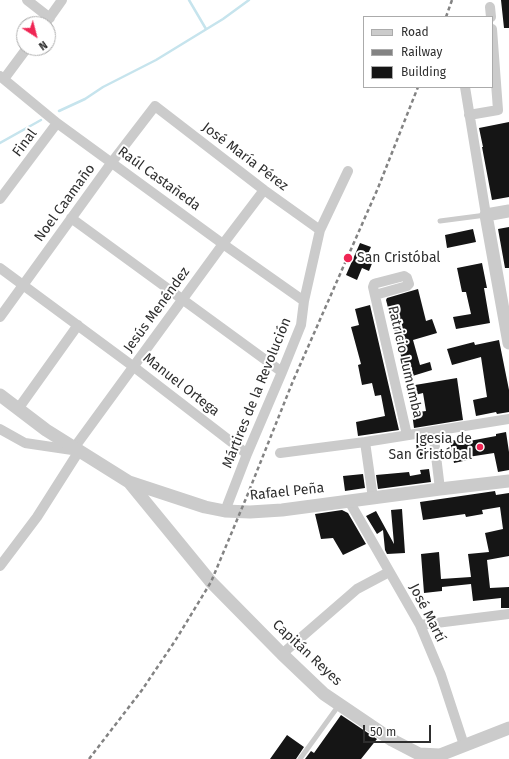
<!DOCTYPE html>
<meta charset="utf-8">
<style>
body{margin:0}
#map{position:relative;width:509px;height:759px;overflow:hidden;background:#fff;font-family:"Fira Sans",sans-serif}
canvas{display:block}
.legend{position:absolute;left:363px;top:16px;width:130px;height:72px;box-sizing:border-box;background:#fff;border:1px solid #ababab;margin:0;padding:5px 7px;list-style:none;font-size:12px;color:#2e2e2e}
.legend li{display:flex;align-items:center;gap:8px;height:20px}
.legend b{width:20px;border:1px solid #ababab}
.north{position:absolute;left:16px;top:16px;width:40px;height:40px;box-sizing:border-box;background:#fff;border:1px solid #ababab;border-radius:50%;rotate:144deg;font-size:11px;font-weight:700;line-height:16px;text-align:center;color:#2e2e2e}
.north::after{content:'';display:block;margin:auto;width:14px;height:18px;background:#ef2654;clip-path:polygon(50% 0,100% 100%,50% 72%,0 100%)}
.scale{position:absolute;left:363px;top:725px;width:68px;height:18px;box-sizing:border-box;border:2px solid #2e2e2e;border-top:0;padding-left:5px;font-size:12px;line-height:14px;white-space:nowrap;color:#2e2e2e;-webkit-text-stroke:3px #fff;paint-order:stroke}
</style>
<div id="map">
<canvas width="509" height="759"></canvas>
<ul class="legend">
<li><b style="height:5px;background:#cbcbcb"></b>Road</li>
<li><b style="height:5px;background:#838383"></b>Railway</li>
<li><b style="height:11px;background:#151515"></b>Building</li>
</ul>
<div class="north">N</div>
<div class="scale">50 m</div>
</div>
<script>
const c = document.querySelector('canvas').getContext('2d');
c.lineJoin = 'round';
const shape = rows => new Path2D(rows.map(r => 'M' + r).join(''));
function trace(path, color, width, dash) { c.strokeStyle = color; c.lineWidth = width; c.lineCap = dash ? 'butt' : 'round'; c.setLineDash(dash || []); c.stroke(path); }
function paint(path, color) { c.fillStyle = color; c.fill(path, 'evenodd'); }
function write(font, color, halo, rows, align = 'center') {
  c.font = font + ' "Fira Sans",sans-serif'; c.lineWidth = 4; c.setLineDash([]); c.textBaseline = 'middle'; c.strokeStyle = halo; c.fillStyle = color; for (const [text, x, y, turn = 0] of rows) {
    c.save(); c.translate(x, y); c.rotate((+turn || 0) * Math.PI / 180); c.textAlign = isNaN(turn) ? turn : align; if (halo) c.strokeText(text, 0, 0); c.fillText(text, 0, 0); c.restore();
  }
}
trace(shape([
 [189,0,206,29],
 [59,111,85,99,103,87,156,60,223,19,249,0],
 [0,143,41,120]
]), '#c6e4ed', 2.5);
paint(shape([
 [501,0,509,0,509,28,504,28],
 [509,122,509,197,492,200,482,147,483,147,479,128],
 [509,227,509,268,505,268,498,229],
 [473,229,476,242,447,248,445,235],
 [360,243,371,247,366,258,373,261,369,271,362,268,357,280,346,275],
 [482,263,487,288,484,288,490,323,456,329,453,317,471,314,466,292,462,292,457,268],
 [418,289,426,321,432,319,437,333,413,340,420,365,430,362,432,370,406,378,404,369,405,369,398,346,386,300,387,298],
 [370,305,399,430,358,436,356,422,385,416,381,395,375,396,372,383,362,385,358,365,361,364,351,327,359,325,355,309],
 [499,340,509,390,509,412,497,414,496,412,476,416,473,400,487,397,481,357,452,365,447,349,474,342,475,345],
 [457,378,463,420,414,428,412,413,426,411,423,393,411,396,409,386],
 [506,432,509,452,509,470,498,472,494,453,468,457,468,460,454,463,450,441,464,439,464,442,496,436,496,434],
 [425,443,427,455,418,457,416,444],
 [429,469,431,482,378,489,376,475,409,472,410,476,421,474,420,470],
 [363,474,365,488,345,491,343,476],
 [495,491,496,495,509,493,509,556,487,560,490,588,509,587,509,608,501,608,501,598,473,601,471,584,442,587,442,591,424,593,421,554,439,552,441,579,471,577,468,554,489,552,485,533,503,529,500,507,482,510,483,514,466,517,465,514,423,520,420,502],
 [402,509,405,553,387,554,385,550,383,530,377,534,366,516,376,511,394,544,391,510],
 [342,510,348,513,366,544,343,555,333,538,321,539,315,514],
 [341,715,377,739,361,759,305,759,311,751,314,753],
 [287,735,304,747,296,759,270,759]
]), '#151515');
trace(shape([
 [440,221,486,215],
 [300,759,339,705]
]), '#cbcbcb', 5);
trace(shape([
 [27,0,50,18],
 [490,7,491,17],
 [45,24,62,0],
 [0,76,57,123,223,244,304,301],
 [4,79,27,48],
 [465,87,486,215],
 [469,115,498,110,492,29],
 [0,199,57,123],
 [71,218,282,372],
 [0,268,134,367,247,454],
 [375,295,407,286,409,284,407,278,404,276,377,283,374,284,373,287,407,435],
 [0,317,112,162,155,106,264,190,320,230],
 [18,409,78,325],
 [0,429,25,443,79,451,37,517,0,566],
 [433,431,440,489],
 [365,442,373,498],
 [74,448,223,244,264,190],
 [280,453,365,442,509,419],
 [349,501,420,625,441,675,464,745],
 [225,511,247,454,282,372,301,325,304,301,320,230,348,171],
 [420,625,509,614],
 [282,654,357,589,389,572]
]), '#cbcbcb', 10);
trace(shape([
 [509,211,486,215,509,343],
 [0,395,46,430,129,482,205,507,225,511,250,512,282,510,440,489,509,481],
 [129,482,211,582,282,654,324,694,392,740,419,754,440,755,509,728]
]), '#cbcbcb', 13);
trace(shape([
 [446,17,452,0],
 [89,759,142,690,175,641,211,582,247,496,293,381,378,188,418,87]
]), '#838383', 2.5, [4, 3]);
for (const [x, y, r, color] of [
 [348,258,5,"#ef2654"],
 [480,447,4,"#ef2654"]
]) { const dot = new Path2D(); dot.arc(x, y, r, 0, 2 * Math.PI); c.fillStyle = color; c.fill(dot); trace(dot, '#fff', 1.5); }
write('14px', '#2e2e2e', '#fff', [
 ["Final",25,143,-53],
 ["José María Pérez",245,157,37],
 ["Raúl Castañeda",159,179,36],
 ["Noel Caamaño",65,203,-54],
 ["Jesús Menéndez",157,310,-54],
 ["Patricio Lumumba",405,362,77],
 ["Manuel Ortega",181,385,38],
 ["Mártires de la Revolución",257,393,-68],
 ["Rafael Peña",287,492,-6],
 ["José Martí",427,613,63],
 ["Capitán Reyes",307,653,43]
]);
write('14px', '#2e2e2e', '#fff', [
 ["San Cristóbal",357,258],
 ["Igesia de",472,439,"right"],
 ["San Cristóbal",472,455,"right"]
], 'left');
</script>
